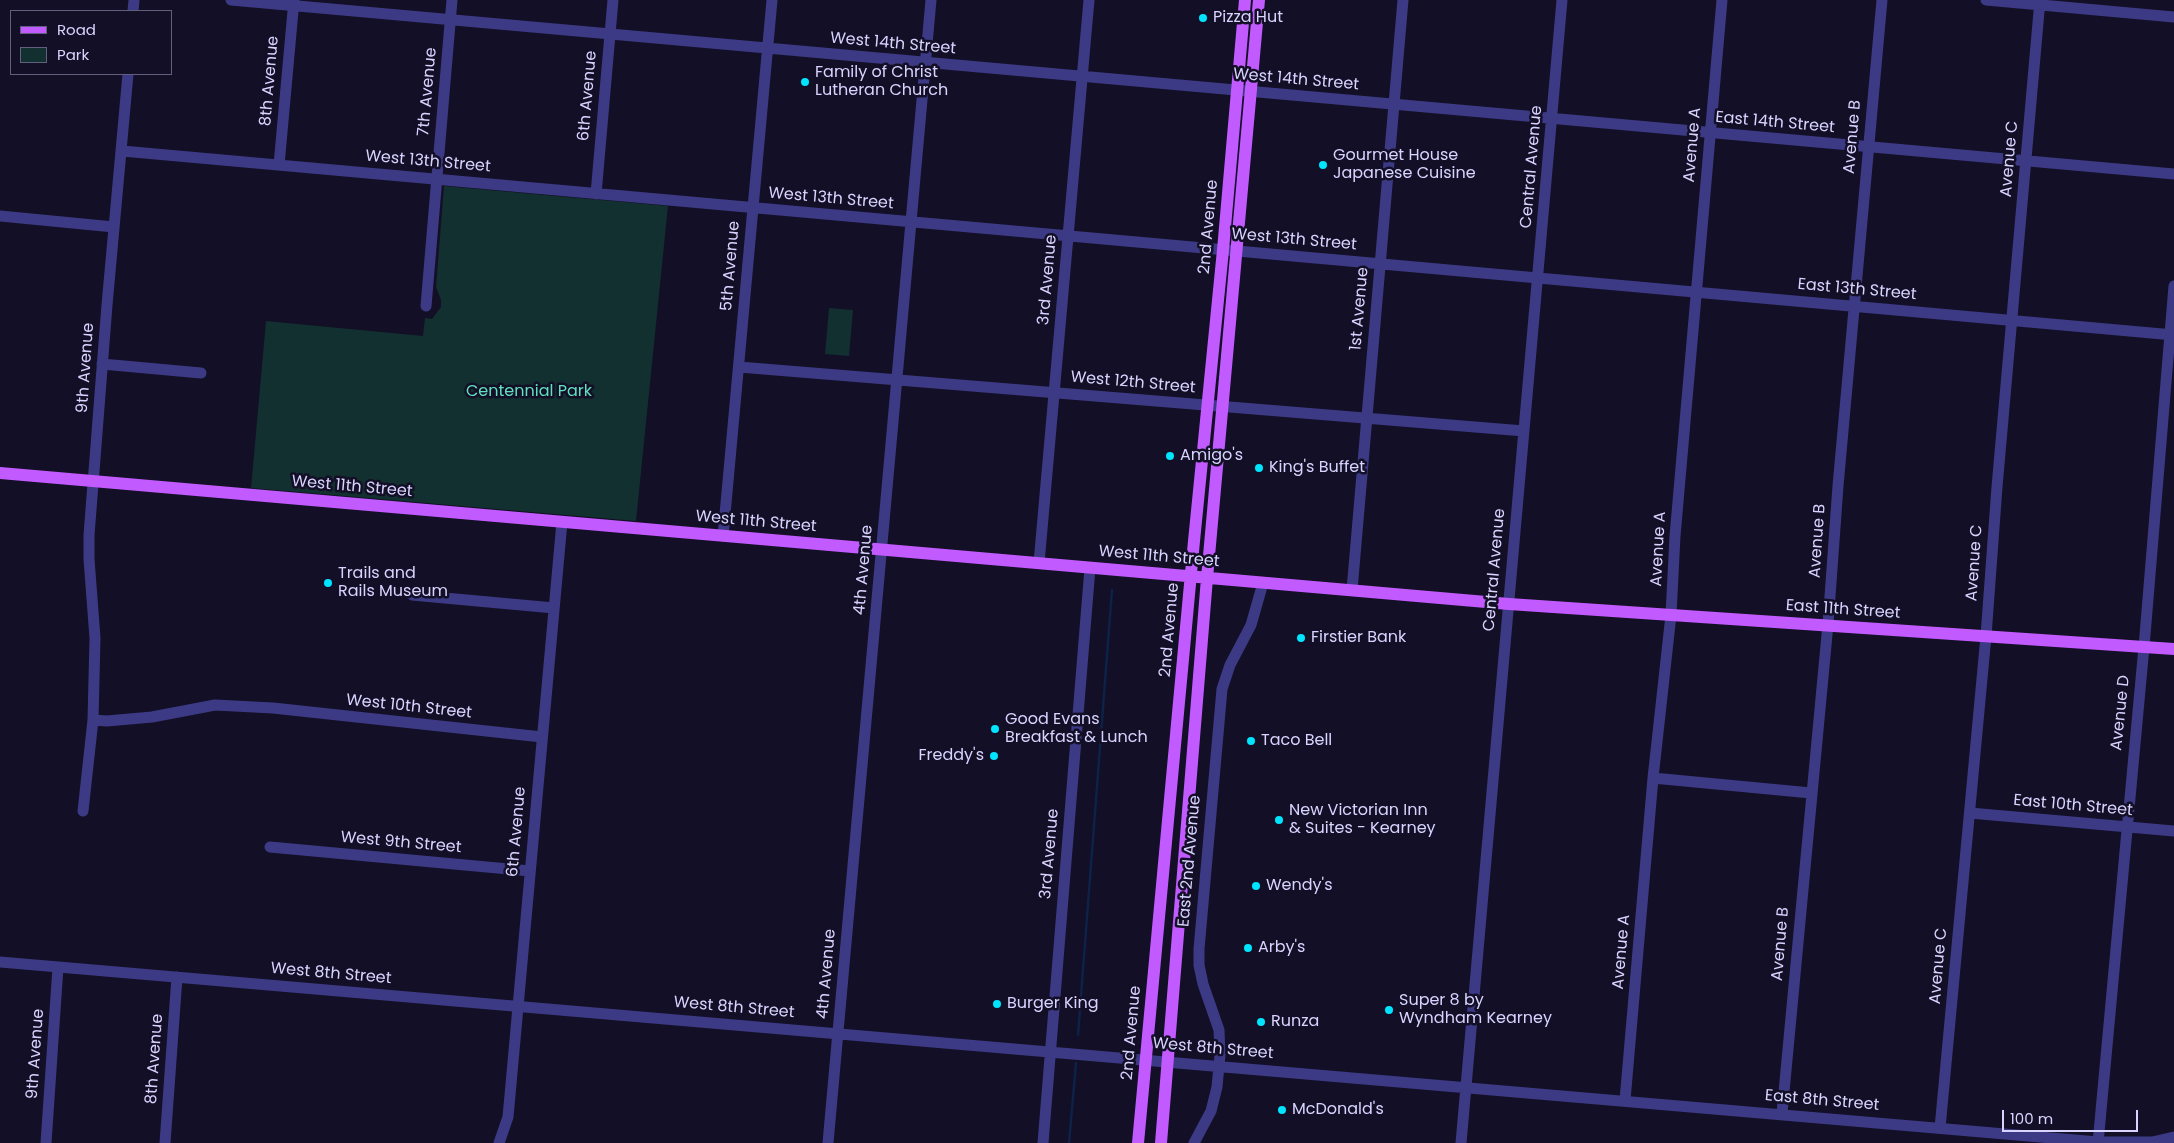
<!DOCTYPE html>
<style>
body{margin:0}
#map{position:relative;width:2174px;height:1143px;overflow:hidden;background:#130f26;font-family:Poppins,sans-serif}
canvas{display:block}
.legend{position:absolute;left:10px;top:10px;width:162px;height:65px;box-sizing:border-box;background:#130f26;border:1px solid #625e7d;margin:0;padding:6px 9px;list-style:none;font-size:15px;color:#d9d4ff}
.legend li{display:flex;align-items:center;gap:10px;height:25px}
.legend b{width:25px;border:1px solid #625e7d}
.scale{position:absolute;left:2002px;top:1110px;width:136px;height:22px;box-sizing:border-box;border:2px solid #d9d4ff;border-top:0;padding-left:6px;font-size:15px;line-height:18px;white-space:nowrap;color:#d9d4ff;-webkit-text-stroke:4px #130f26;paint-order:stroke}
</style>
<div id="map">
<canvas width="2174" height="1143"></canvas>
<ul class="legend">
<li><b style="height:6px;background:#c25bff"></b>Road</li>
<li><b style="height:14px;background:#12302f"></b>Park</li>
</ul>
<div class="scale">100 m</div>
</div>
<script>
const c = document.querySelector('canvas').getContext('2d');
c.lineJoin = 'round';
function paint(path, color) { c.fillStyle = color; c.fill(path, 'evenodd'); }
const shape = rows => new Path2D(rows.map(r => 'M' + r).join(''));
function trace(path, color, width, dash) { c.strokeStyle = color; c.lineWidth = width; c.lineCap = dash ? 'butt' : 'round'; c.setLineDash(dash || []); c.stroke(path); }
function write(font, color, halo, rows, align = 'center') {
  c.font = font + ' Poppins,sans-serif'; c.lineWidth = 5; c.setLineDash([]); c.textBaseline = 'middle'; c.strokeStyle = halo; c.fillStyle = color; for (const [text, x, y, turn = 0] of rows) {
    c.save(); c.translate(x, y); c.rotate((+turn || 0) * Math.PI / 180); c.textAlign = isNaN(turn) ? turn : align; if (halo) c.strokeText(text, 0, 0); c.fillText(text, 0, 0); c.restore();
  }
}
paint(shape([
 [444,186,668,206,636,521,251,488,266,321,423,336,425,318,432,319,441,307,441,300,436,287],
 [829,308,853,310,849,356,825,354]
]), '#12302f');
trace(shape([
 [1078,1035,1112,590],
 [1069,1143,1076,1063]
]), '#0c2248', 2.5);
trace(shape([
 [231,0,2174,174],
 [1986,0,2174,17],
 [133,11,134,0],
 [122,151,2174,335],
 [279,165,294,0],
 [596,194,613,0],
 [0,216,114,227],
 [426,306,452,0],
 [102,364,201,373],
 [739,367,1524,431],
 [723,536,772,0],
 [1039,563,1089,0],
 [1352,590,1403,0],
 [412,595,554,608],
 [93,720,107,721,152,717,215,705,273,708,542,737],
 [1653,778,1811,793],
 [83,811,93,720,95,638,89,559,89,535,107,305,128,74],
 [1970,813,2174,831],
 [270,847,530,871],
 [0,962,2098,1142,2152,1142,2174,1137],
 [1625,1100,1653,778,1671,615,1675,536,1722,0],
 [1782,1113,1828,624,1838,486,1882,0],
 [1940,1128,1986,636,1997,487,2040,0],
 [46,1143,58,967],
 [165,1143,177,977],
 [499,1143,508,1117,562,522],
 [828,1143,931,0],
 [1043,1143,1090,568],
 [1194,1143,1211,1111,1217,1087,1220,1055,1219,1030,1203,984,1199,965,1199,949,1222,689,1230,665,1251,625,1263,583],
 [1461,1143,1562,0],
 [2098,1143,2144,647,2174,286]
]), '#3d3a85', 11);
trace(shape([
 [0,473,1509,604,2174,649],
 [1138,1143,1194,541,1223,250,1245,0],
 [1161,1143,1207,578,1259,0]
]), '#c25bff', 12);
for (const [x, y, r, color] of [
 [1203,18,5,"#00e5ff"],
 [805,82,5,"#00e5ff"],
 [1323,165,5,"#00e5ff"],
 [1170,456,5,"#00e5ff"],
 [1259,468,5,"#00e5ff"],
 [328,583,5,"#00e5ff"],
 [1301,638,5,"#00e5ff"],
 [995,729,5,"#00e5ff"],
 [1251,741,5,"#00e5ff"],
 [994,756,5,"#00e5ff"],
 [1279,820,5,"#00e5ff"],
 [1256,886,5,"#00e5ff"],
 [1248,948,5,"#00e5ff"],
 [997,1004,5,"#00e5ff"],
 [1389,1010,5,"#00e5ff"],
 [1261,1022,5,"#00e5ff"],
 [1282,1110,5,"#00e5ff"]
]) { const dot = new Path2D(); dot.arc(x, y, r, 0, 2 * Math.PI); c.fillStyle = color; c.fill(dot); trace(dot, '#130f26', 2); }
write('16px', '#d9d4ff', '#130f26', [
 ["Pizza Hut",1213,18],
 ["Family of Christ",815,73],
 ["Lutheran Church",815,91],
 ["Gourmet House",1333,156],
 ["Japanese Cuisine",1333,174],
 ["Amigo's",1180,456],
 ["King's Buffet",1269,468],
 ["Trails and",338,574],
 ["Rails Museum",338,592],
 ["Firstier Bank",1311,638],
 ["Good Evans",1005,720],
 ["Breakfast & Lunch",1005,738],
 ["Taco Bell",1261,741],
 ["Freddy's",984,756,"right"],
 ["New Victorian Inn",1289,811],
 ["& Suites - Kearney",1289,829],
 ["Wendy's",1266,886],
 ["Arby's",1258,948],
 ["Super 8 by",1399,1001],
 ["Wyndham Kearney",1399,1019],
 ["Burger King",1007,1004],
 ["Runza",1271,1022],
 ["McDonald's",1292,1110]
], 'left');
write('16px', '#d9d4ff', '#130f26', [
 ["West 14th Street",893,44,5],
 ["West 14th Street",1296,80,5],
 ["8th Avenue",270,81,-85],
 ["7th Avenue",428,92,-85],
 ["6th Avenue",588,96,-85],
 ["East 14th Street",1775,123,5],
 ["Avenue B",1853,137,-85],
 ["Avenue A",1693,145,-85],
 ["Avenue C",2010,159,-85],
 ["West 13th Street",428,162,5],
 ["Central Avenue",1532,167,-85],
 ["West 13th Street",831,199,5],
 ["2nd Avenue",1209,227,-85],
 ["West 13th Street",1294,240,5],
 ["5th Avenue",731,266,-85],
 ["3rd Avenue",1048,280,-85],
 ["East 13th Street",1857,290,5],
 ["1st Avenue",1360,309,-85],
 ["9th Avenue",86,368,-86],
 ["West 12th Street",1133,383,5],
 ["West 11th Street",352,487,5],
 ["West 11th Street",756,522,5],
 ["Avenue B",1818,541,-86],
 ["Avenue A",1659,549,-87],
 ["West 11th Street",1159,557,5],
 ["Avenue C",1975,563,-86],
 ["4th Avenue",864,570,-85],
 ["Central Avenue",1495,570,-85],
 ["East 11th Street",1843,610,4],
 ["2nd Avenue",1170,630,-85],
 ["West 10th Street",409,707,6],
 ["Avenue D",2121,713,-84],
 ["East 10th Street",2073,806,5],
 ["6th Avenue",517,832,-85],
 ["West 9th Street",401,843,5],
 ["3rd Avenue",1050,854,-85],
 ["East 2nd Avenue",1190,861,-85],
 ["Avenue B",1781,944,-85],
 ["Avenue A",1622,952,-85],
 ["Avenue C",1939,966,-85],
 ["West 8th Street",331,974,5],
 ["4th Avenue",827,974,-85],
 ["West 8th Street",734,1008,5],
 ["2nd Avenue",1132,1033,-85],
 ["West 8th Street",1213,1049,5],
 ["9th Avenue",36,1054,-86],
 ["8th Avenue",155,1059,-86],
 ["East 8th Street",1822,1101,5]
]);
write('16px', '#5fe0c0', '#130f26', [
 ["Centennial Park",529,392]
]);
</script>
